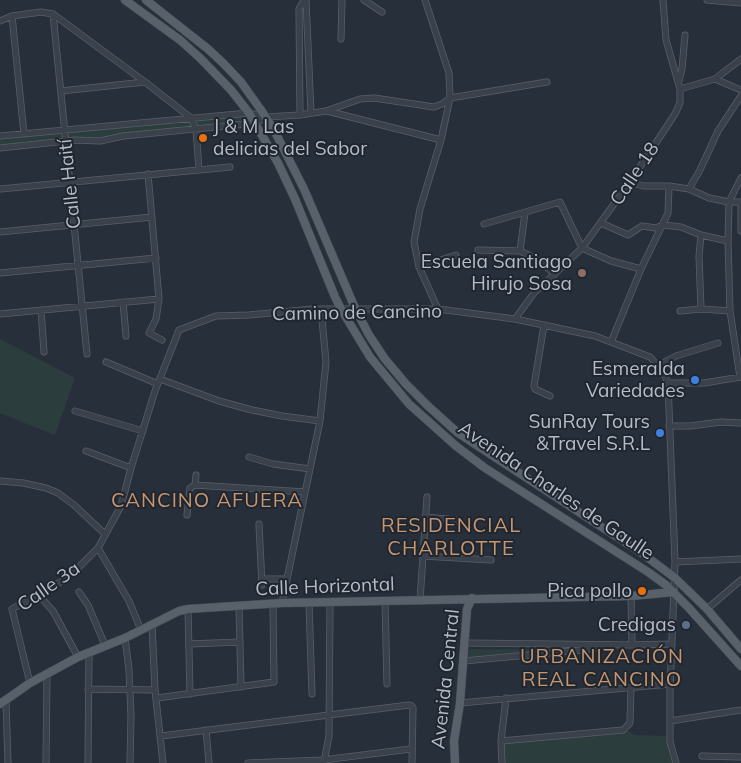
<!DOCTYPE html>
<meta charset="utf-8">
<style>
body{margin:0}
canvas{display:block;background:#272f3a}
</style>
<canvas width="741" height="763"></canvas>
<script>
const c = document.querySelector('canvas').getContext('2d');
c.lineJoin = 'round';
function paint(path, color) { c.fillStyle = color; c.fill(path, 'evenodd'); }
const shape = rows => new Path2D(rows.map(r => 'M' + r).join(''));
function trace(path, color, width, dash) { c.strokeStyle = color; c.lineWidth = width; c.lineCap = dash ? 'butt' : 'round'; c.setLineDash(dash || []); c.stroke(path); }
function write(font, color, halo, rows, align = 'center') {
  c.font = font + ' Mulish,sans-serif'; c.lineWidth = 4; c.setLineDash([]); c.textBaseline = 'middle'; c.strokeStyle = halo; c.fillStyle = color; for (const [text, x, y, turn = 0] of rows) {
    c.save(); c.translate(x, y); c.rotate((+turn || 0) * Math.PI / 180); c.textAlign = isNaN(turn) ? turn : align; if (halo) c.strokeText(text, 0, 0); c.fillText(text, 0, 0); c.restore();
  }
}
paint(shape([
 [249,114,254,123,0,147,0,137],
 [0,339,75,378,55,435,0,413],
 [469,649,598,650,467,663],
 [628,731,634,735,667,736,674,763,503,763,503,741]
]), '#2c3d3d');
const minor = shape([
 [306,0,311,113],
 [364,0,382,12],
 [425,0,449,73,450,98,441,140,420,209,414,242,419,267,438,309],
 [707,0,741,3],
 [53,14,87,354],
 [12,16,24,134],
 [0,21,12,16,41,12,53,14,145,82,191,118,196,129,199,170],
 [341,39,342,0],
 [715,79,741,90],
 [679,81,682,69,685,35],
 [680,89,715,79,741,59],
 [61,91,145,82],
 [327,111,441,140],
 [300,115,299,9,304,0],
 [0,136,249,113,266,117,300,115,326,111,360,99,374,98,434,107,442,104,450,98,547,82],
 [0,148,75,140,100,141,123,136,256,123,266,117],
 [148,174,159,299,156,319,149,333,162,340],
 [630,182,643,186,669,186,689,189,709,198,729,202,741,202],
 [0,189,230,167],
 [689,189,700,170,718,131,741,96],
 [741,206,741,231],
 [601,223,628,235,642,226,656,228,663,225,681,227,701,235,728,241],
 [484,224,560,202,582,248,611,261,641,269],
 [0,232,152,217],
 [478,250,520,251,535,258,555,274],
 [520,251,525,213],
 [419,267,456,255],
 [0,273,156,258],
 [123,302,126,336],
 [701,309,699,256,701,235],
 [41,310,44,352],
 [680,311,701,309,730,311],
 [0,314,159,299],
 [515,319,534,293,582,248,630,182,675,114,680,103,680,89,666,40,663,0],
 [544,325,534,386,535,389,550,396],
 [611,342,641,269,668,213,669,186],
 [106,362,158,384],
 [659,365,676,356,718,343],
 [740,377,730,311,728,241,729,202,741,178],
 [160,379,219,401,252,410,282,416,320,421],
 [668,383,704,383,741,377],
 [75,411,143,431],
 [669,426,690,426,721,422,741,423],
 [86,451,131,468],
 [249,457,273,464,310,469],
 [196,475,195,485,305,492],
 [0,481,23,483,46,488,58,493,74,505,105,534],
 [187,515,190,488,195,485],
 [426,517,457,520],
 [259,524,262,585],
 [98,548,129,601,141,630],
 [423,556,491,560],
 [262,579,287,579],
 [79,592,88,605,105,645],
 [38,594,53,611,78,657],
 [631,596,632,645],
 [420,600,427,497],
 [385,601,387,684],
 [282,603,320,421,326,362,321,309],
 [309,603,312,694],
 [239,606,241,687],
 [188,609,190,694],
 [707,609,741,580],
 [152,624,155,690,163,763],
 [125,638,129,670,131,716,130,763],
 [466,643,632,645,671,644],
 [189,644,240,642],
 [464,661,603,648],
 [30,683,12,609,62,581,78,568,98,548,121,506,131,468,155,391,179,330,216,316,249,315,313,309,438,309,515,319,595,336,650,357,662,370,668,383,675,562],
 [88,689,155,690],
 [157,698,274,682,273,604],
 [6,701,8,763],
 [460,703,670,684],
 [670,721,741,710],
 [206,730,209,763],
 [161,736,409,705,412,706,413,708,412,763],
 [501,741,623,730,630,723,631,687],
 [702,756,741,757],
 [324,762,329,736,330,603],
 [46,763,47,674],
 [88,763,89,652],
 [248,763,323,760,411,749],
 [502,763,501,741,506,698],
 [676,763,670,742,670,691,675,562,741,559]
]);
const major = shape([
 [125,0,180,40,200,58,231,90,249,113,278,163,295,199,335,297,341,309,370,357,409,404,456,446,485,468,648,572,666,585,688,607,741,666],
 [146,0,208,49,224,64,241,82,261,110,275,132,304,189,355,308,369,335,385,359,406,384,428,406,458,433,643,554,675,578,707,609,741,649],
 [0,704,30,683,78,657,125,638,179,611,188,609,282,603,631,596,674,592],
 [455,763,454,741,460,703,467,609,472,598]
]);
trace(minor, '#585f69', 7);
trace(major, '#434a54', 9);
trace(minor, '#3a414b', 5.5);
trace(major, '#58606a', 8);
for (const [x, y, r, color] of [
 [203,138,5,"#e8710a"],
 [582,273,5,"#8d6e63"],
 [695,380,5,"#3f7fe0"],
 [660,433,5,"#3f7fe0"],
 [642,591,5,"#e8710a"],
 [686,625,5,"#5c6f8a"]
]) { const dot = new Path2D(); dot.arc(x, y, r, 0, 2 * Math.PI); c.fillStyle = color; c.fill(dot); trace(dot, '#1f2630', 2); }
write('19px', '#b6bcc6', '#1f2630', [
 ["J & M Las",213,127,"left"],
 ["delicias del Sabor",213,149,"left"],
 ["Escuela Santiago",572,262],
 ["Hirujo Sosa",572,284],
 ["Esmeralda",685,369],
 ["Variedades",685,391],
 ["SunRay Tours",650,422],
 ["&Travel S.R.L",650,444],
 ["Pica pollo",632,591],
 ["Credigas",676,625]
], 'right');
write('19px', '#b6bcc6', '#1f2630', [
 ["Calle 18",635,174,-56],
 ["Calle Haití",70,184,-96],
 ["Camino de Cancino",357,313,-1],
 ["Avenida Charles de Gaulle",556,491,34],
 ["Calle 3a",49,587,-35],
 ["Calle Horizontal",325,587,-2],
 ["Avenida Central",446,679,-84]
]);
c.letterSpacing = '1px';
write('20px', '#c79670', '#1f2630', [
 ["CANCINO AFUERA",207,501],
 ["RESIDENCIAL",451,526],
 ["CHARLOTTE",451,549],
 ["URBANIZACIÓN",602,657],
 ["REAL CANCINO",602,680]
]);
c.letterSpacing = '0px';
</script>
